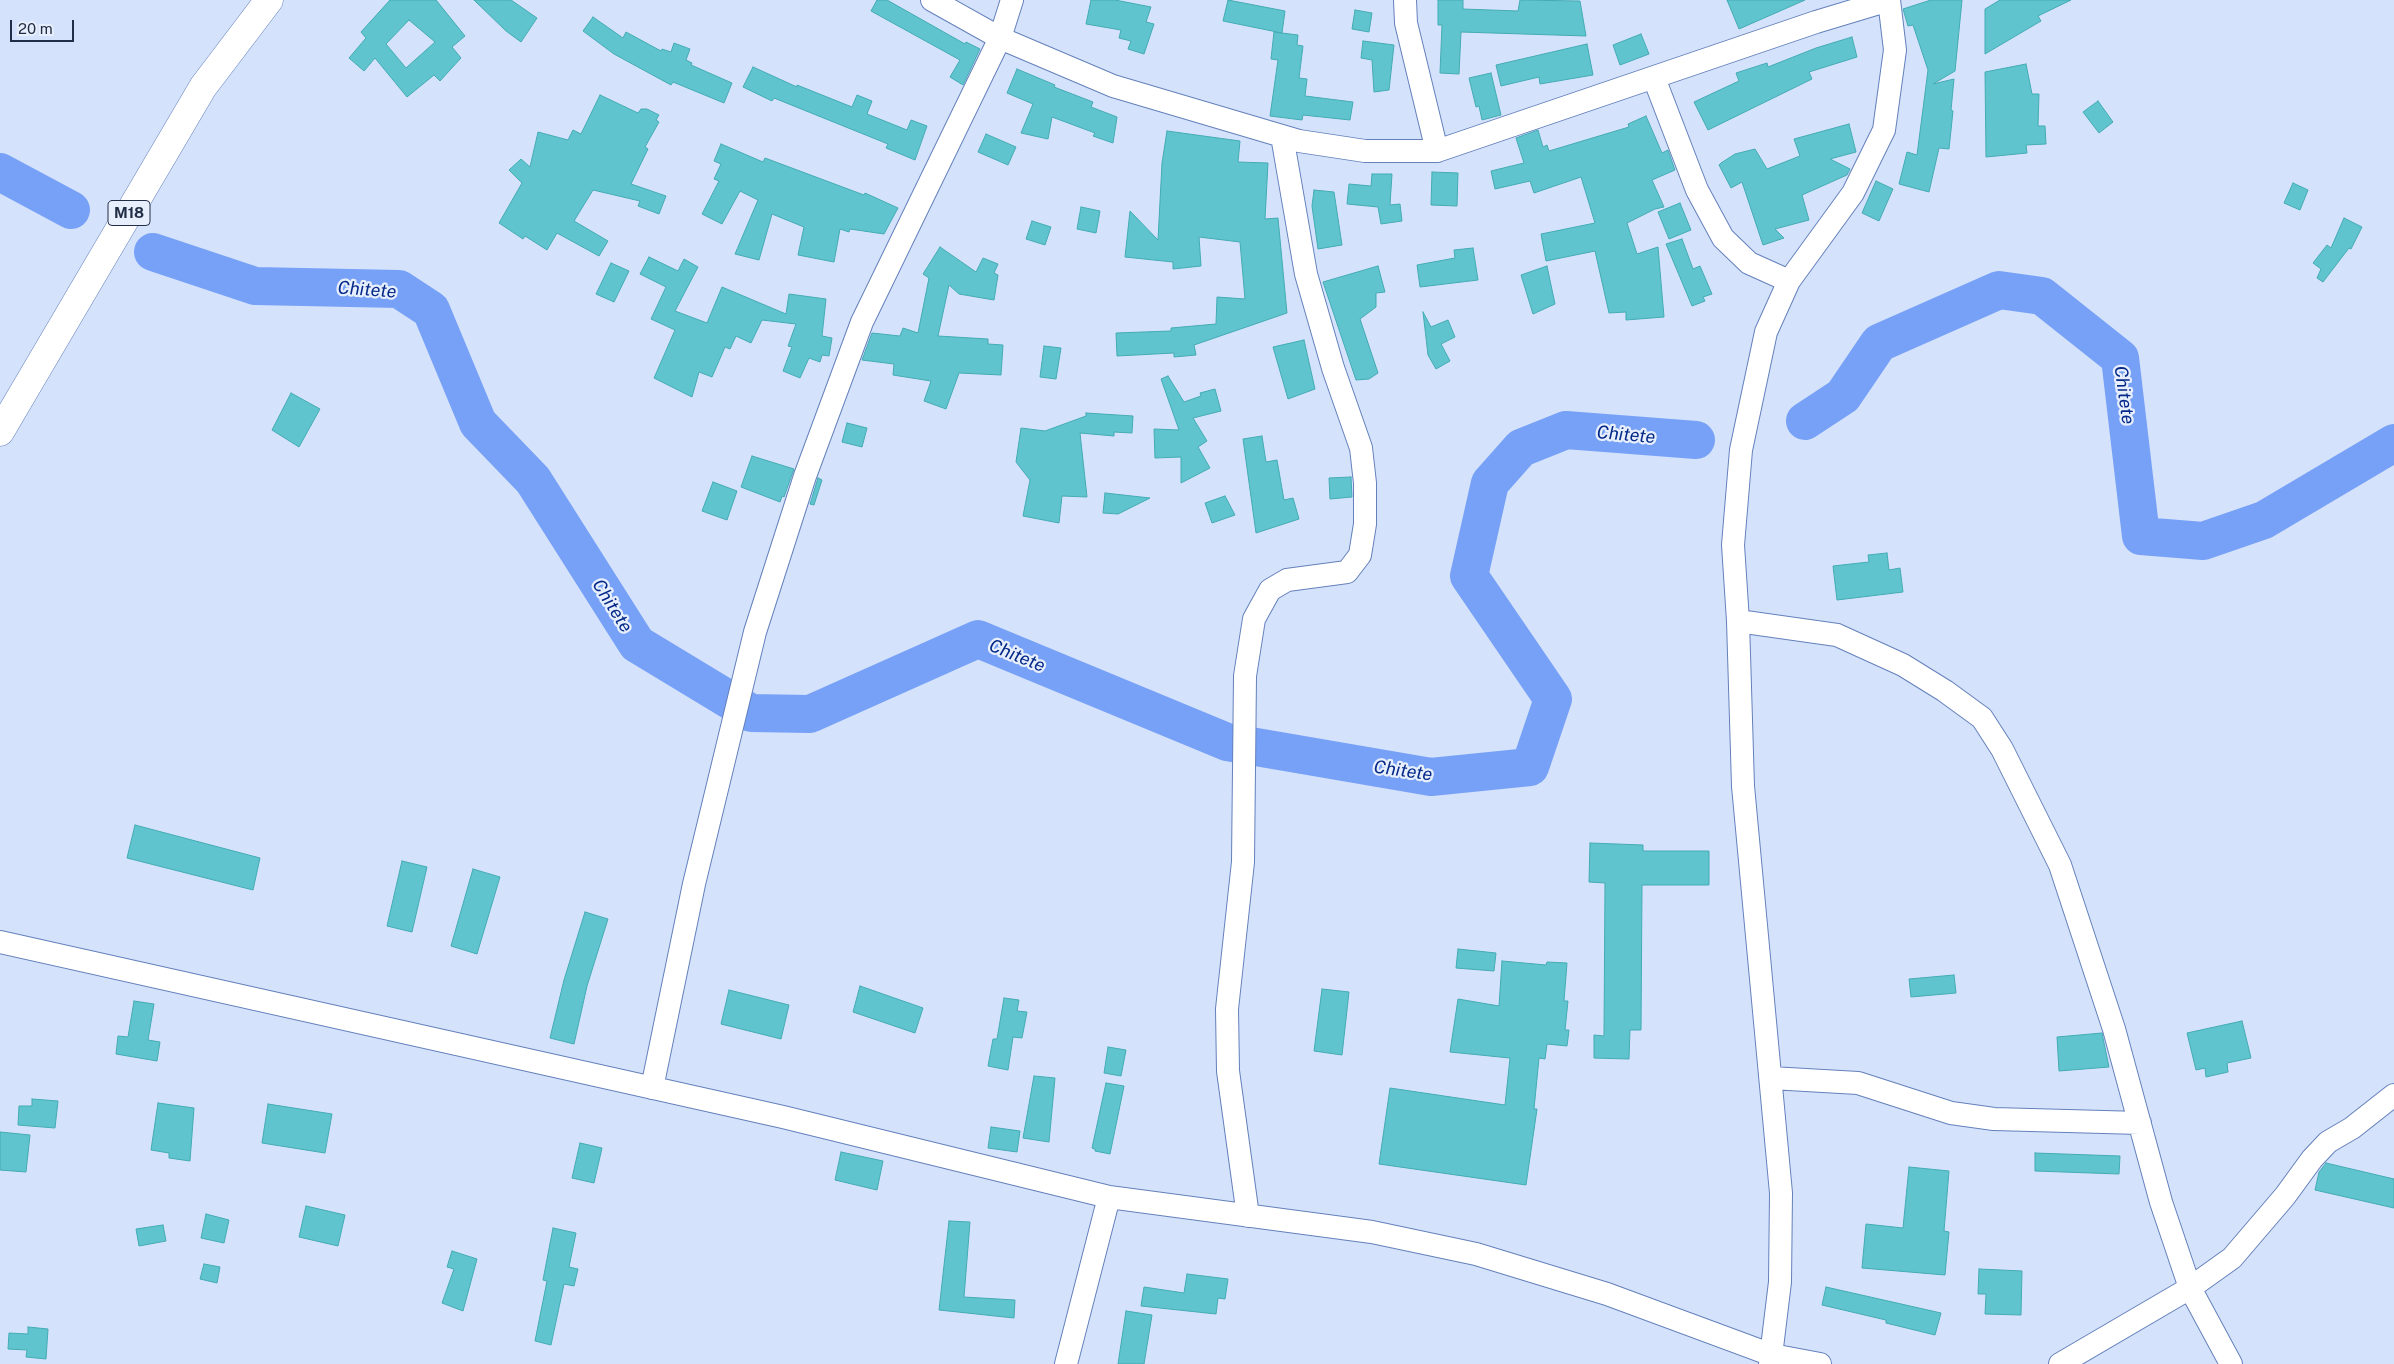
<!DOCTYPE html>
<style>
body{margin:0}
#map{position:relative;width:2394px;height:1364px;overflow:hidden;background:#d5e2fc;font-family:"Public Sans",sans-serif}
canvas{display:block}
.scale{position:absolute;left:10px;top:20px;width:64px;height:22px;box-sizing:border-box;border:2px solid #222e46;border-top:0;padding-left:6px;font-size:15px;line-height:18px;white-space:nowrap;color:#222e46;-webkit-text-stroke:4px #e8effc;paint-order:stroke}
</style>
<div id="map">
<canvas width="2394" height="1364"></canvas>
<div class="scale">20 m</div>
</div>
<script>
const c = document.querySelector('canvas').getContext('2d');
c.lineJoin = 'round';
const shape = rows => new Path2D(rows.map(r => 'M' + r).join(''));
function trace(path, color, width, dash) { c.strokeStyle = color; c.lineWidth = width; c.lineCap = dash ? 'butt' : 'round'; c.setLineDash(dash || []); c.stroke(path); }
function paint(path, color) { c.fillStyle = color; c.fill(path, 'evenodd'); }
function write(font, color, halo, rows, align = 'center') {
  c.font = font + ' "Public Sans",sans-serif'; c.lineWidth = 4.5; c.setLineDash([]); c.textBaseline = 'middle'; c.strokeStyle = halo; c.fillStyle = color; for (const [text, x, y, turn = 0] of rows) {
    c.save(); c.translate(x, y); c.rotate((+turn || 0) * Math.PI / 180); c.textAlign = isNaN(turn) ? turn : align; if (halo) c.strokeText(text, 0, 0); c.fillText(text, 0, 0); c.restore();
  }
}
trace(shape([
 [0,172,71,210],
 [153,252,255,286,399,289,431,310,478,423,533,480,637,644,751,713,810,714,978,639,1227,742,1431,777,1530,767,1553,699,1469,576,1490,483,1521,448,1566,430,1696,440],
 [1805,421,1843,396,1879,343,1999,290,2042,296,2120,358,2141,536,2203,541,2264,520,2394,443]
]), '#77a1f6', 38);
const building = shape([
 [390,0,436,0,465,36,452,47,461,58,440,81,434,75,407,97,375,58,364,71,349,58,366,38,361,32,390,0],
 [409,20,435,42,406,68,386,44,409,20],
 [474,0,511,0,537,18,521,42,506,31,474,0],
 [877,0,887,0,965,44,966,42,980,49,963,85,950,77,960,60,871,11,877,0],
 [1091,0,1115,0,1151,7,1146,22,1154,24,1144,54,1128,49,1131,41,1119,38,1121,30,1086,24,1091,0],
 [1228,0,1285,11,1282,33,1223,21,1228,0],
 [1438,0,1463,0,1463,9,1518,11,1520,0,1580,1,1586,36,1461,32,1459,74,1440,73,1442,25,1438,25,1438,0],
 [1727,0,1805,0,1739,29,1727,0],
 [1931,0,1962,0,1955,71,1933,84,1954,79,1951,110,1953,111,1949,149,1939,148,1929,192,1899,184,1907,152,1917,155,1928,70,1913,25,1908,26,1903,9,1931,0],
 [2000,0,2071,0,2038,16,2041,21,1985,54,1985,9,2000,0],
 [1355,10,1372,13,1369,32,1352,29,1355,10],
 [593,17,623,38,626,32,661,51,662,49,671,52,674,43,690,49,686,60,692,63,691,65,732,83,724,103,673,82,671,85,614,54,583,31,593,17],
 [1274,32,1298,35,1297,45,1303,46,1299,78,1307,79,1305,96,1353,102,1350,120,1303,115,1302,120,1270,116,1278,60,1271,59,1274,32],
 [1641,34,1649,54,1620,65,1613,45,1641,34],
 [1852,37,1857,57,1809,72,1812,79,1708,130,1694,102,1739,81,1736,73,1767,63,1768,67,1816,48,1852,37],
 [1363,41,1394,45,1389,90,1374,92,1372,60,1361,58,1363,41],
 [1587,44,1593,75,1540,84,1539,77,1501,86,1496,65,1587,44],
 [2026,64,2032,94,2039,94,2038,126,2045,126,2046,144,2026,145,2027,153,1986,157,1985,72,2026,64],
 [753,67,797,87,797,85,852,107,857,95,872,101,867,114,907,130,911,120,927,126,915,160,886,148,888,144,774,98,772,101,743,87,753,67],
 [1017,69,1055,85,1054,87,1093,102,1091,107,1117,117,1113,143,1093,136,1095,133,1052,117,1048,139,1021,133,1033,104,1007,93,1017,69],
 [1491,73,1501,115,1482,120,1479,106,1476,107,1469,78,1491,73],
 [600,95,638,113,641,109,647,109,659,115,656,120,659,122,645,147,648,149,631,184,666,196,659,214,638,206,640,201,593,190,574,221,608,241,599,256,557,233,547,250,525,236,523,239,499,223,522,183,509,170,521,159,530,167,538,132,568,140,573,130,581,134,600,95],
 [2098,101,2113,122,2099,133,2083,112,2098,101],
 [1646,116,1662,153,1668,150,1675,170,1652,180,1664,207,1655,209,1627,223,1637,254,1658,247,1664,317,1626,320,1626,312,1609,313,1595,251,1546,261,1541,234,1595,223,1581,177,1534,193,1530,181,1495,189,1491,171,1524,163,1516,138,1538,130,1543,147,1547,145,1549,151,1629,127,1628,124,1646,116],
 [1849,124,1856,152,1830,159,1850,169,1847,175,1802,195,1809,220,1775,229,1784,238,1763,245,1742,182,1731,188,1719,165,1721,163,1735,154,1755,149,1767,169,1800,156,1794,139,1849,124],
 [1167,131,1240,141,1238,162,1268,163,1265,219,1278,218,1287,313,1194,345,1196,355,1174,357,1174,353,1117,356,1116,333,1171,331,1171,328,1216,324,1217,297,1245,299,1240,242,1199,237,1201,266,1173,269,1173,262,1125,257,1130,211,1158,240,1162,163,1167,131],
 [986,134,1016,147,1008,165,978,152,986,134],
 [721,144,763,162,765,158,864,195,865,193,898,208,884,234,850,229,849,232,840,229,834,262,798,255,804,227,772,214,759,260,735,254,758,200,740,191,722,224,702,214,719,181,714,179,721,164,714,161,721,144],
 [1432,172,1458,173,1457,206,1431,205,1432,172],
 [1372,174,1392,174,1390,205,1400,204,1402,221,1381,224,1378,207,1347,204,1349,184,1371,186,1372,174],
 [1876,181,1893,189,1879,221,1862,213,1876,181],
 [2293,183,2308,190,2300,210,2284,203,2293,183],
 [1314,190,1334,192,1342,245,1318,249,1312,206,1314,190],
 [1680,203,1691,230,1669,239,1658,212,1680,203],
 [1081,207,1100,211,1096,233,1077,229,1081,207],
 [2344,218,2362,227,2351,249,2349,248,2323,282,2317,278,2321,269,2313,263,2327,245,2331,248,2344,218],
 [1032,221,1051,227,1045,245,1026,239,1032,221],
 [1682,239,1693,269,1700,266,1712,294,1703,297,1705,301,1692,306,1666,244,1682,239],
 [940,247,976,272,983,258,998,264,994,273,998,275,994,300,959,294,949,285,938,336,988,339,988,344,1003,345,1001,375,959,373,946,409,924,401,931,381,893,375,894,364,862,360,872,333,900,336,903,328,918,333,929,278,923,274,940,247],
 [1473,248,1478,280,1420,287,1417,265,1455,258,1454,250,1473,248],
 [649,257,678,271,684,259,698,267,675,311,707,323,722,287,786,314,789,294,826,299,822,336,832,338,829,356,822,355,820,362,809,358,800,378,783,371,792,347,788,346,796,324,762,320,751,343,736,336,730,349,725,347,712,377,699,372,692,397,654,378,675,330,651,319,666,287,640,274,649,257],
 [611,263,629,271,614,302,596,294,611,263],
 [1378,266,1385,292,1376,293,1376,307,1360,319,1378,373,1369,379,1356,380,1323,282,1378,266],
 [1547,266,1555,304,1533,314,1521,275,1547,266],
 [1423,312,1431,327,1448,320,1455,337,1441,344,1450,361,1436,369,1428,355,1423,312],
 [1304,340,1315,389,1288,399,1273,347,1304,340],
 [1044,346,1061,348,1056,379,1040,377,1044,346],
 [1168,376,1184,402,1201,396,1200,393,1215,389,1221,411,1193,418,1207,441,1198,447,1210,468,1181,483,1181,457,1155,458,1154,429,1179,430,1161,379,1168,376],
 [291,393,320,409,299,447,272,430,291,393],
 [1086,413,1133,416,1132,433,1114,432,1114,436,1080,433,1087,497,1062,496,1059,523,1023,516,1030,480,1016,462,1021,428,1045,431,1086,416,1086,413],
 [847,423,867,428,862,447,842,442,847,423],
 [1262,436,1266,462,1277,460,1284,500,1293,498,1299,519,1256,533,1243,439,1262,436],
 [752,456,794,469,784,497,782,496,780,502,741,487,752,456],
 [1351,477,1352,497,1330,499,1329,478,1351,477],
 [818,478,822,480,814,505,810,504,818,478],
 [713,482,737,491,727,520,702,511,713,482],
 [1105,493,1150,498,1118,514,1103,513,1105,493],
 [1225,496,1235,515,1212,523,1205,503,1225,496],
 [1887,553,1889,570,1900,568,1903,592,1837,600,1833,566,1869,562,1868,555,1887,553],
 [135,825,260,858,253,890,127,858,135,825],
 [1590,843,1643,845,1643,851,1709,851,1709,885,1642,885,1641,1030,1630,1030,1629,1059,1594,1058,1594,1035,1604,1036,1605,883,1589,882,1590,843],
 [402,861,427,867,412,932,387,926,402,861],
 [473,869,500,877,477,954,451,946,473,869],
 [585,912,608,919,587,986,574,1044,550,1038,564,980,585,912],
 [1458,949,1496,953,1494,971,1456,968,1458,949],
 [1502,961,1546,965,1547,962,1567,963,1564,1001,1568,1001,1565,1030,1569,1030,1567,1046,1547,1044,1545,1059,1539,1058,1534,1109,1537,1109,1526,1185,1379,1164,1390,1088,1505,1105,1510,1058,1450,1052,1458,999,1499,1006,1502,961],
 [1954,975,1956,993,1911,997,1909,979,1954,975],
 [860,986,923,1008,915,1033,853,1012,860,986],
 [1322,989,1349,992,1342,1055,1314,1051,1322,989],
 [729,990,789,1005,781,1039,721,1024,729,990],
 [1004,998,1019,1000,1017,1011,1027,1012,1022,1038,1013,1037,1008,1070,988,1066,993,1039,997,1039,1004,998],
 [134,1001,154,1004,148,1040,160,1042,157,1061,116,1054,118,1036,128,1037,134,1001],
 [2242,1021,2251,1058,2227,1063,2228,1072,2206,1077,2205,1068,2196,1070,2187,1033,2242,1021],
 [2102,1033,2109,1067,2059,1071,2057,1037,2102,1033],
 [1108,1047,1126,1050,1121,1076,1104,1073,1108,1047],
 [1034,1076,1055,1078,1049,1142,1023,1138,1034,1076],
 [1106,1083,1124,1086,1110,1154,1095,1151,1095,1149,1092,1148,1106,1083],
 [32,1099,58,1101,55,1128,18,1125,19,1106,32,1106,32,1099],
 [158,1103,194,1108,190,1161,169,1158,169,1153,151,1150,158,1103],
 [268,1104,332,1114,325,1153,262,1143,268,1104],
 [991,1127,1020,1131,1017,1152,988,1148,991,1127],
 [0,1132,30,1135,26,1172,0,1170,0,1132],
 [580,1143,602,1148,594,1183,572,1178,580,1143],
 [841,1152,883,1161,877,1190,835,1180,841,1152],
 [2035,1153,2120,1156,2119,1174,2035,1171,2035,1153],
 [2326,1163,2394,1179,2394,1208,2315,1190,2319,1172,2326,1163],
 [1909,1167,1949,1171,1944,1231,1949,1232,1945,1275,1862,1268,1866,1224,1903,1228,1909,1167],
 [306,1206,345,1215,338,1246,299,1237,306,1206],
 [206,1214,229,1220,224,1243,201,1238,206,1214],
 [949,1221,970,1222,964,1297,1015,1300,1014,1318,939,1310,949,1221],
 [163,1225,166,1241,139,1246,136,1229,163,1225],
 [553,1228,576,1233,569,1267,578,1269,574,1286,564,1284,551,1345,535,1341,547,1281,543,1280,553,1228],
 [452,1251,477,1259,463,1311,442,1303,454,1269,447,1267,452,1251],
 [204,1264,220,1267,217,1283,200,1279,204,1264],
 [1979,1269,2022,1271,2021,1315,1985,1314,1986,1294,1978,1294,1979,1269],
 [1187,1274,1228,1279,1225,1299,1218,1298,1216,1314,1141,1306,1144,1287,1184,1293,1187,1274],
 [1826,1287,1941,1313,1935,1335,1886,1323,1886,1320,1822,1305,1826,1287],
 [1126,1311,1152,1315,1144,1364,1118,1364,1126,1311],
 [28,1327,48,1329,46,1359,26,1357,27,1350,8,1349,9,1333,28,1334,28,1327]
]);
paint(building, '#5fc4cd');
trace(building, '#43abb4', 1);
const street = shape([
 [932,0,1000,38,1113,86,1299,141,1365,151,1437,151,1816,22,1889,0],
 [1405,0,1406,23,1437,151],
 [1654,78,1697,190,1723,238,1749,263,1789,281],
 [1738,621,1837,635,1903,665,1945,691,1982,718,2002,749,2060,865,2114,1029,2161,1202,2190,1288,2231,1364],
 [0,942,783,1117,1109,1197,1372,1232,1476,1254,1607,1294,1772,1355,1820,1364],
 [1771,1078,1858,1083,1951,1113,1994,1119,2140,1123],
 [652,1088,694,884,755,632,805,476,862,322,1000,38,1012,0],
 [1248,1216,1228,1071,1227,1009,1243,862,1245,676,1254,619,1270,590,1287,580,1347,572,1360,555,1365,524,1365,483,1361,448,1333,368,1306,274,1282,136],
 [1066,1364,1109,1197],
 [1770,1364,1780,1282,1781,1193,1743,786,1738,621,1733,545,1741,450,1766,332,1789,281,1853,193,1884,130,1895,50,1889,0],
 [2060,1364,2190,1288,2232,1258,2285,1196,2312,1159,2328,1142,2352,1128,2394,1095]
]);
const primary = shape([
 [0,432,203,87,269,0]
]);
trace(street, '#6481bb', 24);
trace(primary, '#6481bb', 29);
trace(street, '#fff', 22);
trace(primary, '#fff', 28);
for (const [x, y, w] of [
 [129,213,42]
]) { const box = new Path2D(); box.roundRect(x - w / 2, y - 12.5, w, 25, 4); c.fillStyle = '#e8effc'; c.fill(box); trace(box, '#222e46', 1); }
write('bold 15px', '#222e46', null, [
 ["M18",129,213]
]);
write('italic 18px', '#042989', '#e8effc', [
 ["Chitete",367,290,4],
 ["Chitete",2124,395,82],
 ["Chitete",1626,435,5],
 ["Chitete",612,606,58],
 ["Chitete",1017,656,22],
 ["Chitete",1403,771,8]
]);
</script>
